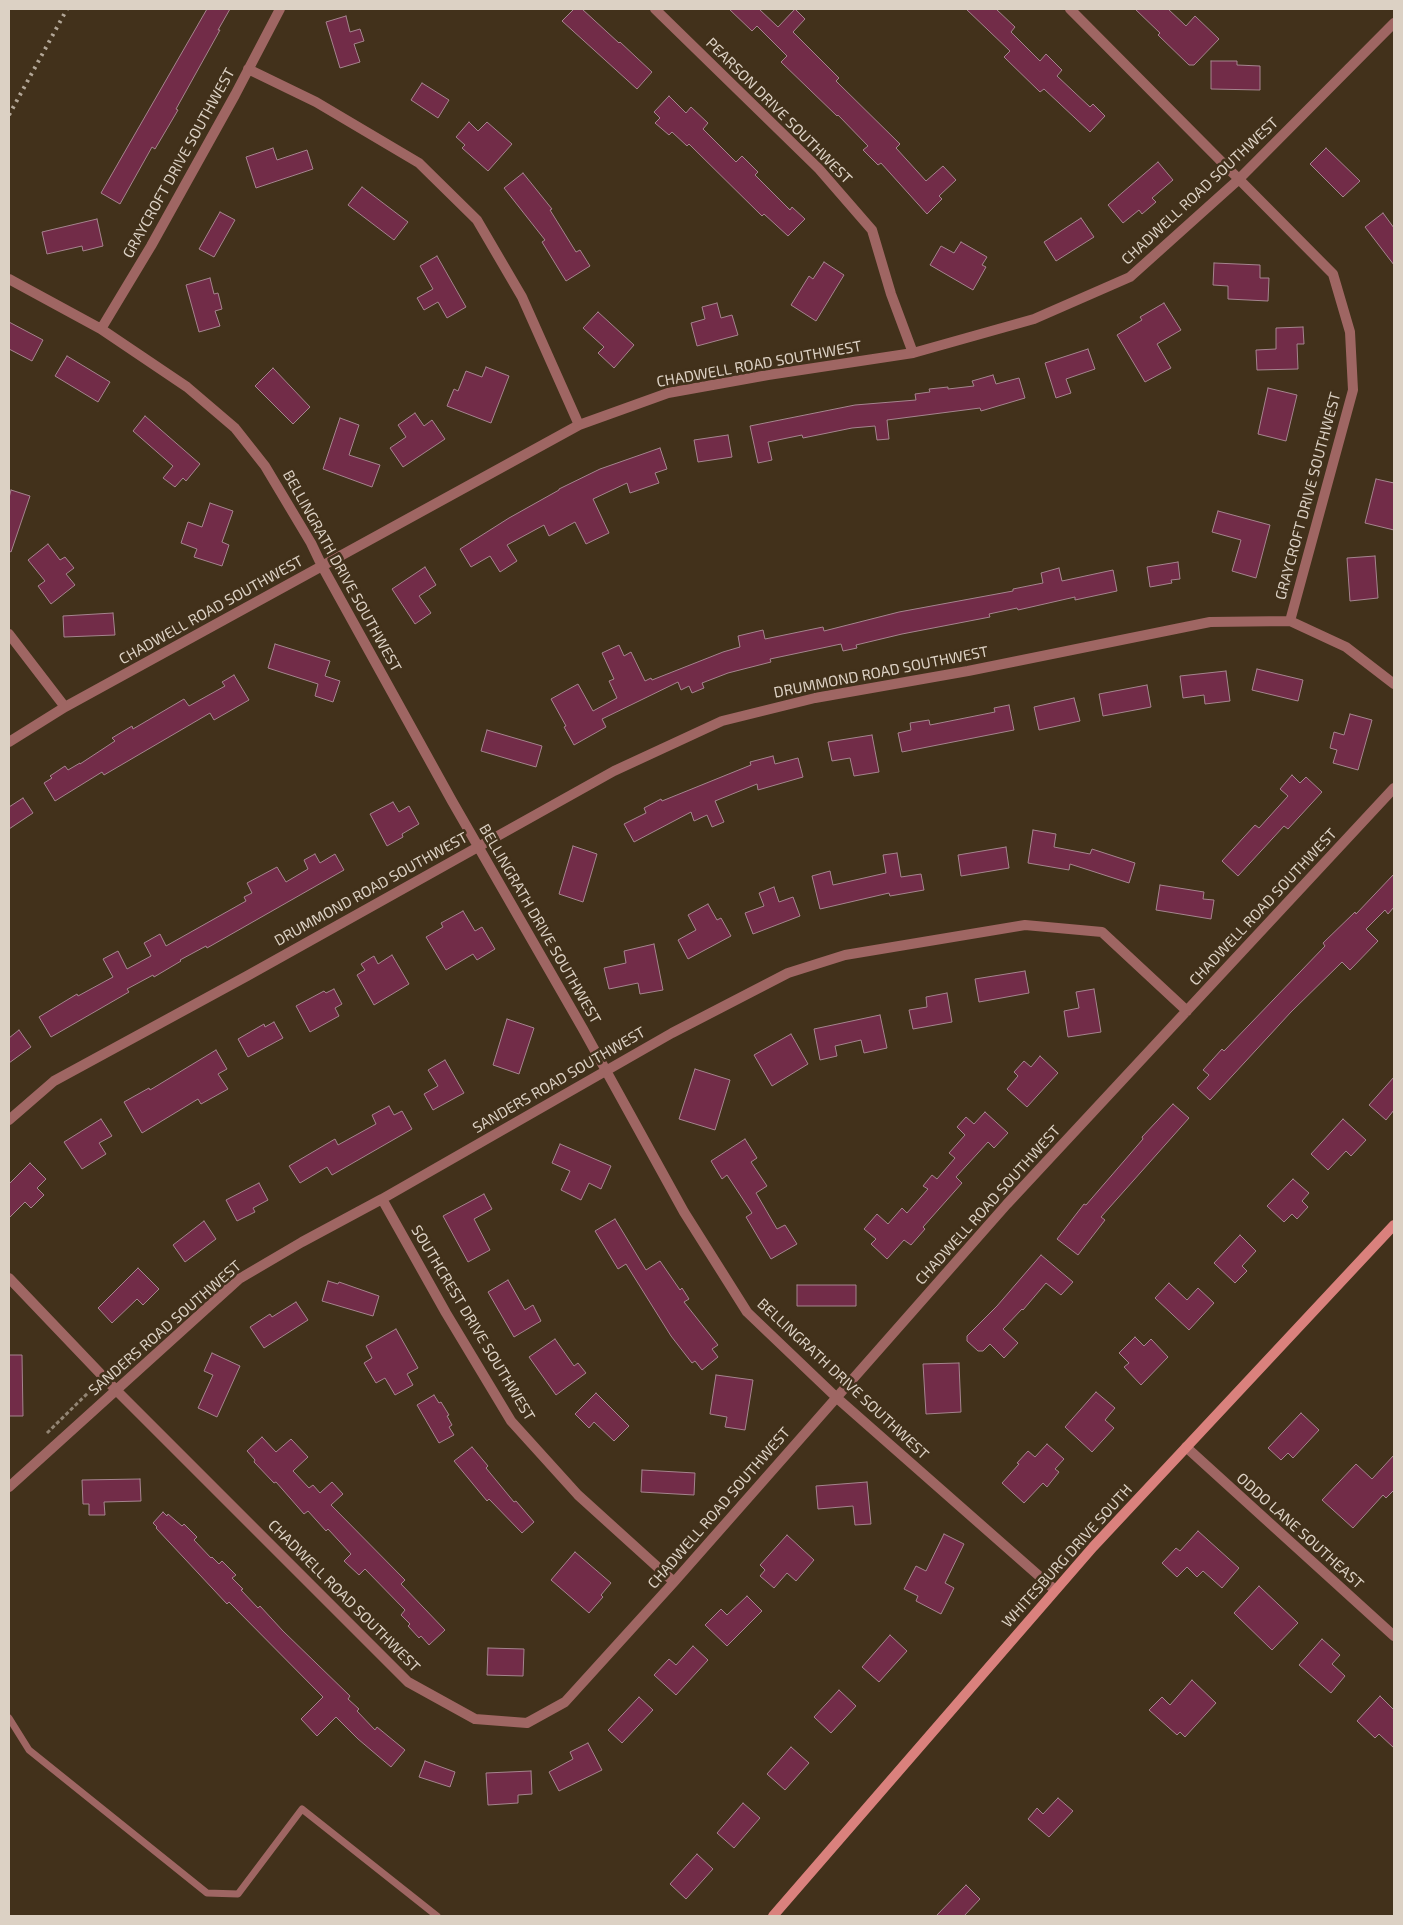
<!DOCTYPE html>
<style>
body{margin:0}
#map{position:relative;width:1403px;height:1925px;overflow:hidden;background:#42311b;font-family:"Exo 2",sans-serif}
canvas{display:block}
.frame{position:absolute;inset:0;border:10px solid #dcd1c4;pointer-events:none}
</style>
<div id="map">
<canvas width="1403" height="1925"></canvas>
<div class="frame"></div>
</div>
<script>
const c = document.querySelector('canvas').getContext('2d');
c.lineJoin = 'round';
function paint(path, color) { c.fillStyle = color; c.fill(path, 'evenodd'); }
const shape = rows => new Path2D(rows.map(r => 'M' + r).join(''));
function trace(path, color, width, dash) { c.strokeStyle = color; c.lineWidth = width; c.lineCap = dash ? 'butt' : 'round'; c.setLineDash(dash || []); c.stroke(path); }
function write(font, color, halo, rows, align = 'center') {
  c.font = font + ' "Exo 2",sans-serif'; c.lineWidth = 5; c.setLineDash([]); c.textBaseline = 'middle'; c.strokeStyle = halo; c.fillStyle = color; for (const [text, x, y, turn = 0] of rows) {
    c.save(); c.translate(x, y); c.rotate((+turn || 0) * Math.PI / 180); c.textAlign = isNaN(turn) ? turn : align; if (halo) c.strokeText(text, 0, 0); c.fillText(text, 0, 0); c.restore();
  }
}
const building = shape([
 [207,9,230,9,218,30,220,30,176,109,178,110,155,149,152,147,120,204,101,193,207,9],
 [574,9,582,9,619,43,620,42,652,72,637,89,562,21,574,9],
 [729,9,759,9,778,27,795,9,805,19,793,32,839,78,836,81,900,144,896,148,926,181,943,166,956,180,939,196,942,199,927,214,881,163,878,165,863,150,868,146,838,115,837,116,781,62,787,56,757,26,752,31,729,9],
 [966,9,996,9,1015,27,1011,32,1040,61,1046,54,1062,70,1057,76,1090,107,1093,104,1105,116,1090,132,1044,89,1040,92,1004,57,1010,51,966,9],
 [1135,9,1168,9,1186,26,1195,16,1219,39,1194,65,1189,65,1158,35,1160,33,1135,9],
 [346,16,350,32,360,29,364,41,354,44,360,62,340,68,326,22,346,16],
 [1211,61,1237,61,1237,65,1260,66,1260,90,1211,89,1211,61],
 [422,83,449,100,438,118,411,100,422,83],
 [669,96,686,113,691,107,708,123,703,129,736,162,742,156,758,172,755,175,790,210,792,207,805,219,788,236,764,214,762,216,689,144,687,146,672,132,669,135,655,123,660,118,654,112,669,96],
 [469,122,478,131,487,122,512,144,488,171,462,148,465,145,456,137,469,122],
 [273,148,277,160,307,150,313,169,256,188,246,157,273,148],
 [1326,148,1360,181,1343,197,1310,164,1326,148],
 [1158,162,1173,180,1152,198,1156,202,1142,214,1139,210,1123,223,1108,205,1158,162],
 [523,173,552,209,550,210,576,252,580,250,590,266,566,281,542,242,545,240,504,188,523,173],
 [362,187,408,222,394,240,348,205,362,187],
 [220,212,235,220,214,257,199,249,220,212],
 [1383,213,1394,228,1394,265,1365,227,1383,213],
 [1081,218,1094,237,1056,261,1044,242,1081,218],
 [97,219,103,246,83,251,82,246,47,254,42,232,97,219],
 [961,242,987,257,982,265,986,267,973,290,930,265,941,246,954,253,961,242],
 [437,256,466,307,447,318,438,302,424,310,417,298,433,289,420,266,437,256],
 [824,262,844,275,816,321,791,305,809,276,813,279,824,262],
 [1214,263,1260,265,1260,278,1269,278,1268,301,1228,299,1228,286,1213,285,1214,263],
 [210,278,214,294,218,293,222,309,215,311,220,326,199,332,186,285,210,278],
 [717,303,721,318,732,315,738,335,697,346,691,323,705,319,702,307,717,303],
 [1164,303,1181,330,1157,344,1171,368,1145,382,1117,335,1142,320,1140,317,1164,303],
 [598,312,634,345,614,368,598,353,604,347,583,328,598,312],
 [9,322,43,340,32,361,9,349,9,322],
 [1303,327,1304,344,1297,344,1298,369,1257,370,1256,350,1276,349,1276,328,1303,327],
 [1088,349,1095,369,1066,379,1071,393,1056,398,1045,363,1088,349],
 [67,356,110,382,98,402,55,376,67,356],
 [486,367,509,376,491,423,447,406,454,389,458,391,466,371,482,377,486,367],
 [273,368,310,407,293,424,255,386,273,368],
 [993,375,996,384,1019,378,1025,398,981,411,980,408,887,420,889,439,877,440,875,426,852,428,803,438,802,435,768,442,772,460,758,463,750,426,855,405,916,400,915,394,930,392,929,389,948,387,948,389,974,386,972,381,993,375],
 [1268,388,1297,395,1286,441,1258,434,1268,388],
 [415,413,424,426,432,420,445,439,403,467,390,448,406,437,398,425,415,413],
 [145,416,200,464,186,481,183,478,175,487,163,478,173,466,133,431,145,416],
 [340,418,359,425,349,455,380,465,372,487,323,469,340,418],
 [728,435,732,457,698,462,694,440,728,435],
 [660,448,667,469,655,473,659,483,630,493,627,483,593,499,609,533,586,544,575,522,549,536,544,525,507,545,517,561,500,572,490,556,471,567,460,549,509,518,559,490,559,489,600,469,660,448],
 [1376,479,1394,483,1394,530,1365,523,1376,479],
 [11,490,30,496,11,552,9,551,9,498,11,490],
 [210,503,233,511,222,542,229,545,222,566,194,557,197,549,181,543,188,522,202,527,210,503],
 [1218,511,1270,525,1256,578,1232,571,1241,540,1212,532,1218,511],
 [48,544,60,560,65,557,74,568,66,574,75,585,51,604,38,586,45,581,28,560,48,544],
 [1375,556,1378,598,1350,601,1347,558,1375,556],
 [1178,562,1180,579,1171,580,1172,583,1150,587,1147,567,1178,562],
 [425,567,436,585,419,596,431,613,415,624,392,589,425,567],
 [1059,568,1062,581,1113,570,1117,591,1075,600,1075,597,1018,610,1017,608,989,614,990,617,902,634,856,645,857,648,843,651,841,644,770,659,771,662,728,673,702,683,704,688,692,693,689,686,681,690,678,682,602,719,606,727,574,745,564,727,566,726,551,699,578,684,593,711,617,698,609,681,614,679,602,653,619,645,624,656,631,652,645,681,651,678,652,680,723,652,740,647,738,636,763,630,765,639,823,627,824,631,899,612,1013,591,1013,589,1043,583,1041,573,1059,568],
 [113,613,115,635,64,637,63,616,113,613],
 [275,644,330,661,325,676,340,681,333,702,315,696,318,684,268,668,275,644],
 [1257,669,1303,680,1298,701,1252,690,1257,669],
 [1226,671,1230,701,1205,704,1204,695,1183,698,1180,676,1226,671],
 [234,675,249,700,214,720,210,713,104,775,102,772,55,801,44,783,52,778,50,776,65,766,68,770,80,763,80,764,115,741,112,738,132,726,133,729,184,699,189,706,225,686,222,682,234,675],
 [1147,685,1151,707,1103,716,1099,694,1147,685],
 [1074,698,1080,721,1039,730,1034,707,1074,698],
 [1009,705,1014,730,902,752,898,733,911,730,910,723,929,720,930,725,995,712,994,708,1009,705],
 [1350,714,1372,720,1358,770,1333,763,1337,750,1330,748,1334,732,1344,735,1350,714],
 [487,730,542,746,536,767,481,751,487,730],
 [872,735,879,772,854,776,850,758,832,761,828,742,872,735],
 [773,756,775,764,798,758,803,777,758,790,757,784,715,801,724,822,712,827,707,815,694,821,691,812,634,842,624,824,646,813,644,808,661,799,662,801,751,765,750,762,773,756],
 [1292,775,1300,783,1306,777,1322,792,1288,829,1284,826,1238,876,1222,861,1255,825,1259,828,1288,796,1280,789,1292,775],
 [23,798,33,813,9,829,9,807,23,798],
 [393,802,399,812,409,806,419,824,402,834,403,837,387,846,370,814,393,802],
 [1033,830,1056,834,1054,847,1090,854,1092,849,1135,863,1129,883,1070,864,1069,870,1028,863,1033,830],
 [573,846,597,854,583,902,559,894,573,846],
 [1006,847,1009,868,961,876,958,855,1006,847],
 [897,853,901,877,921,874,924,890,890,896,889,893,820,909,812,876,830,871,833,885,886,873,883,855,897,853],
 [315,854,320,863,335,854,344,870,207,948,206,946,180,960,181,961,154,977,153,975,127,989,129,992,51,1037,39,1017,77,994,78,996,113,977,103,959,118,951,127,969,151,956,144,943,160,934,166,946,246,901,244,897,252,893,247,883,277,867,286,882,308,869,304,860,315,854],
 [1394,874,1394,907,1388,914,1385,910,1366,929,1378,941,1350,970,1342,962,1291,1012,1210,1100,1197,1088,1209,1075,1203,1070,1222,1049,1224,1051,1325,946,1323,943,1355,912,1356,914,1394,874],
 [1160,885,1204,892,1203,899,1214,900,1211,919,1156,910,1160,885],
 [774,887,779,902,793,897,800,916,753,934,745,913,764,906,759,893,774,887],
 [708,904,717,920,721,918,731,936,688,959,678,940,696,930,688,915,708,904],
 [463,911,475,931,482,927,495,949,477,960,473,954,446,970,426,937,443,927,441,923,463,911],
 [654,944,663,990,640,994,638,983,609,989,604,968,626,963,624,951,654,944],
 [392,955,409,984,374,1005,357,975,365,970,361,964,374,956,378,964,392,955],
 [1025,971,1029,993,979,1002,975,979,1025,971],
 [334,989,342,1004,335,1008,339,1016,310,1032,296,1006,324,991,326,993,334,989],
 [1094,989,1101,1032,1068,1037,1064,1011,1079,1008,1076,992,1094,989],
 [947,993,952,1022,913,1029,909,1010,927,1007,926,997,947,993],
 [880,1015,887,1048,864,1053,861,1040,835,1046,837,1056,820,1060,814,1029,880,1015],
 [507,1019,534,1028,519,1074,493,1065,507,1019],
 [274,1022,283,1038,248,1057,238,1039,264,1024,265,1027,274,1022],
 [19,1030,31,1047,9,1063,9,1038,19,1030],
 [791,1034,808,1064,772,1086,754,1055,791,1034],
 [216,1050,227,1069,218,1074,228,1089,201,1104,198,1099,142,1133,124,1102,149,1088,150,1090,216,1050],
 [1040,1056,1058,1073,1027,1107,1007,1089,1018,1076,1014,1072,1024,1061,1031,1067,1040,1056],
 [445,1060,464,1093,433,1110,424,1094,438,1086,428,1070,445,1060],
 [695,1069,730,1080,715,1130,679,1119,695,1069],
 [1394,1077,1394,1110,1386,1120,1369,1105,1394,1077],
 [1173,1104,1189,1118,1101,1217,1105,1220,1078,1255,1057,1239,1084,1204,1086,1205,1143,1139,1142,1137,1173,1104],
 [389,1106,394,1115,402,1111,412,1129,332,1175,327,1167,300,1183,289,1166,335,1139,338,1145,376,1124,372,1115,389,1106],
 [985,1112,1008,1133,994,1148,988,1142,956,1177,962,1183,923,1227,925,1229,911,1245,904,1240,887,1259,871,1244,876,1239,864,1229,877,1214,888,1224,902,1208,907,1213,928,1189,923,1186,932,1175,937,1179,955,1158,949,1153,965,1135,957,1127,966,1117,974,1124,985,1112],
 [101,1119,112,1136,99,1143,106,1154,82,1169,64,1142,101,1119],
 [1343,1119,1366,1140,1351,1156,1346,1151,1328,1170,1311,1154,1343,1119],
 [745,1139,757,1158,751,1162,767,1186,756,1193,777,1229,785,1225,797,1244,771,1259,746,1217,752,1213,727,1175,722,1179,711,1161,745,1139],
 [560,1144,611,1166,601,1189,589,1183,581,1200,561,1190,570,1171,552,1163,560,1144],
 [30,1163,46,1179,37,1188,44,1195,31,1208,25,1202,9,1218,9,1184,30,1163],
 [1293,1179,1309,1193,1302,1201,1308,1207,1297,1219,1292,1214,1284,1222,1267,1206,1293,1179],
 [259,1183,268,1200,253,1208,255,1212,237,1221,226,1200,259,1183],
 [484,1194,492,1209,474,1219,490,1250,468,1262,443,1216,484,1194],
 [615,1219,646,1270,660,1261,680,1290,682,1288,689,1299,684,1302,718,1345,712,1349,718,1357,702,1370,695,1361,692,1363,671,1336,626,1264,618,1269,595,1231,615,1219],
 [204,1221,216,1239,185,1262,173,1245,204,1221],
 [1240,1235,1256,1251,1242,1266,1247,1271,1235,1283,1214,1263,1240,1235],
 [1041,1255,1073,1282,1061,1295,1046,1283,1023,1310,1022,1309,1003,1329,1018,1343,1004,1358,990,1344,983,1351,978,1351,967,1341,967,1336,997,1306,1041,1255],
 [138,1268,159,1289,143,1305,137,1299,112,1323,98,1308,138,1268],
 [508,1280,525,1310,533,1305,541,1321,514,1337,488,1292,508,1280],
 [328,1281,338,1284,339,1282,379,1296,373,1316,322,1301,328,1281],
 [1169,1283,1187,1300,1198,1288,1214,1303,1189,1330,1155,1298,1169,1283],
 [797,1285,856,1285,856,1306,797,1306,797,1285],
 [296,1302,308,1320,264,1348,250,1327,270,1314,272,1317,296,1302],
 [396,1329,418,1368,407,1374,413,1385,395,1395,385,1378,376,1383,364,1363,372,1358,366,1346,396,1329],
 [1135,1337,1144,1346,1151,1339,1168,1357,1141,1385,1124,1367,1129,1363,1119,1353,1135,1337],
 [555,1339,574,1366,578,1363,586,1373,556,1395,529,1357,555,1339],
 [212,1353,240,1366,217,1417,198,1408,213,1375,204,1371,212,1353],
 [9,1355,22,1355,23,1416,9,1416,9,1355],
 [959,1363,961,1412,926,1414,923,1364,959,1363],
 [716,1375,753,1380,745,1430,725,1427,727,1417,710,1414,716,1375],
 [1096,1392,1115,1408,1105,1420,1114,1428,1092,1452,1065,1427,1096,1392],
 [596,1393,629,1426,614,1441,594,1422,589,1428,575,1414,596,1393],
 [434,1395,439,1403,441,1402,449,1415,447,1416,452,1425,449,1427,454,1435,439,1443,417,1405,434,1395],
 [1301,1413,1319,1430,1293,1458,1288,1453,1281,1460,1268,1448,1301,1413],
 [262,1437,276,1452,291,1439,308,1457,293,1471,309,1488,313,1485,320,1493,332,1482,343,1494,331,1505,405,1580,401,1584,445,1630,429,1645,421,1636,419,1638,408,1626,410,1624,401,1615,405,1610,365,1569,359,1575,344,1561,351,1554,328,1529,326,1531,308,1511,304,1514,276,1482,274,1483,254,1462,255,1460,247,1451,262,1437],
 [1047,1444,1064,1459,1055,1469,1059,1472,1047,1487,1043,1483,1024,1503,1002,1483,1019,1464,1017,1463,1028,1451,1035,1457,1047,1444],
 [472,1447,488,1466,486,1468,514,1502,516,1501,534,1522,522,1533,489,1499,487,1501,454,1461,472,1447],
 [1394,1455,1394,1490,1386,1498,1383,1495,1353,1528,1322,1500,1356,1464,1372,1479,1394,1455],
 [642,1470,695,1473,694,1495,641,1492,642,1470],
 [140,1479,141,1501,104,1502,105,1515,89,1515,89,1504,83,1504,82,1480,140,1479],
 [867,1482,871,1524,855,1525,853,1506,818,1509,816,1486,867,1482],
 [163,1512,167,1516,168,1514,182,1526,184,1524,197,1537,194,1540,211,1558,212,1557,219,1564,222,1561,236,1575,232,1578,243,1589,241,1590,258,1608,260,1606,283,1631,350,1696,348,1699,359,1709,357,1711,375,1730,377,1727,405,1750,391,1767,358,1739,336,1717,317,1736,301,1719,323,1697,229,1602,227,1604,156,1528,157,1527,153,1523,163,1512],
 [1198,1531,1239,1568,1222,1588,1203,1571,1197,1577,1187,1567,1177,1577,1162,1563,1176,1548,1180,1551,1198,1531],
 [944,1534,964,1544,945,1583,954,1588,941,1614,916,1601,918,1596,904,1589,916,1566,926,1571,944,1534],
 [787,1535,814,1560,796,1581,787,1573,774,1588,760,1576,765,1570,760,1565,787,1535],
 [575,1552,611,1583,601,1595,603,1597,589,1613,551,1580,575,1552],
 [1259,1586,1298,1623,1272,1650,1234,1613,1259,1586],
 [747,1596,762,1611,727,1646,705,1625,721,1609,727,1615,747,1596],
 [890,1635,907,1651,879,1682,862,1667,890,1635],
 [1322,1639,1340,1655,1332,1664,1345,1676,1331,1693,1299,1665,1322,1639],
 [693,1646,708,1660,676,1695,654,1675,669,1659,676,1665,693,1646],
 [488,1648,524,1649,523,1676,487,1675,488,1648],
 [1192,1680,1216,1703,1185,1737,1180,1732,1177,1735,1149,1710,1162,1697,1170,1705,1192,1680],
 [839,1690,856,1706,831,1733,814,1717,839,1690],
 [1380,1696,1394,1710,1394,1748,1379,1734,1375,1738,1357,1721,1380,1696],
 [639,1697,653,1710,622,1743,608,1730,639,1697],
 [588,1743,602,1770,559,1791,549,1772,573,1759,570,1752,588,1743],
 [791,1747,809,1763,785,1790,767,1774,791,1747],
 [425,1761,455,1772,450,1787,419,1777,425,1761],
 [531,1771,532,1794,518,1795,518,1803,488,1805,486,1773,531,1771],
 [1058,1798,1073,1811,1049,1837,1028,1819,1037,1808,1043,1814,1058,1798],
 [743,1803,760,1818,734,1848,717,1833,743,1803],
 [697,1854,713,1869,686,1899,670,1884,697,1854],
 [966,1885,980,1899,964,1916,936,1916,966,1885]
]);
paint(building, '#722c48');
trace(building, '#a5848e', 1);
trace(shape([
 [47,1433,96,1385]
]), '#938574', 3, [4, 2.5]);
trace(shape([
 [9,1718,29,1750,207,1893,238,1894,302,1809,437,1916]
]), '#9f6663', 7);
trace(shape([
 [655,9,819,169,872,230,891,294,913,353],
 [1070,9,1333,274,1350,332,1353,390,1290,621],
 [248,69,316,102,419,163,477,220,522,297,579,425],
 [9,279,101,329,187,387,235,428,265,466,311,543,322,566,452,801,583,1029,684,1212,747,1312,837,1398,1055,1590],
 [101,329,151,246,235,95,280,9],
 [9,634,65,707],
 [9,742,65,707,579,425,668,393,768,375,913,353,1034,319,1130,277,1238,180,1394,23],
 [9,1120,54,1081,247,976,614,771,722,721,815,698,968,671,1210,622,1290,621,1346,647,1394,684],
 [382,1199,446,1313,511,1421,578,1495,674,1582],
 [9,1278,115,1389,408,1682,475,1719,527,1723,565,1702,674,1582,1007,1204,1394,788],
 [1186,1447,1394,1636],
 [9,1487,239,1279,302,1242,382,1199,672,1033,788,973,845,955,1025,925,1102,932,1187,1011]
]), '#9f6663', 10);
trace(shape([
 [773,1916,1093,1547,1394,1225]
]), '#da817d', 10);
trace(shape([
 [9,115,67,9]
]), '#b3a798', 4, [2.5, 5]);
write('15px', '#dcd1c4', '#42311b', [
 ["PEARSON DRIVE SOUTHWEST",779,111,45],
 ["GRAYCROFT DRIVE SOUTHWEST",179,163,-61],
 ["CHADWELL ROAD SOUTHWEST",1200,191,-43],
 ["CHADWELL ROAD SOUTHWEST",759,364,-10],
 ["GRAYCROFT DRIVE SOUTHWEST",1308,496,-75],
 ["BELLINGRATH DRIVE SOUTHWEST",342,571,61],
 ["CHADWELL ROAD SOUTHWEST",211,610,-29],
 ["DRUMMOND ROAD SOUTHWEST",881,672,-11],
 ["DRUMMOND ROAD SOUTHWEST",371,889,-29],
 ["CHADWELL ROAD SOUTHWEST",1263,907,-47],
 ["BELLINGRATH DRIVE SOUTHWEST",540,924,60],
 ["SANDERS ROAD SOUTHWEST",559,1080,-30],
 ["CHADWELL ROAD SOUTHWEST",988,1205,-48],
 ["SOUTHCREST DRIVE SOUTHWEST",473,1323,59],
 ["SANDERS ROAD SOUTHWEST",165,1328,-41],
 ["BELLINGRATH DRIVE SOUTHWEST",843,1379,43],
 ["CHADWELL ROAD SOUTHWEST",719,1508,-49],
 ["ODDO LANE SOUTHEAST",1300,1531,42],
 ["WHITESBURG DRIVE SOUTH",1067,1556,-48],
 ["CHADWELL ROAD SOUTHWEST",344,1596,45]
]);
</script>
